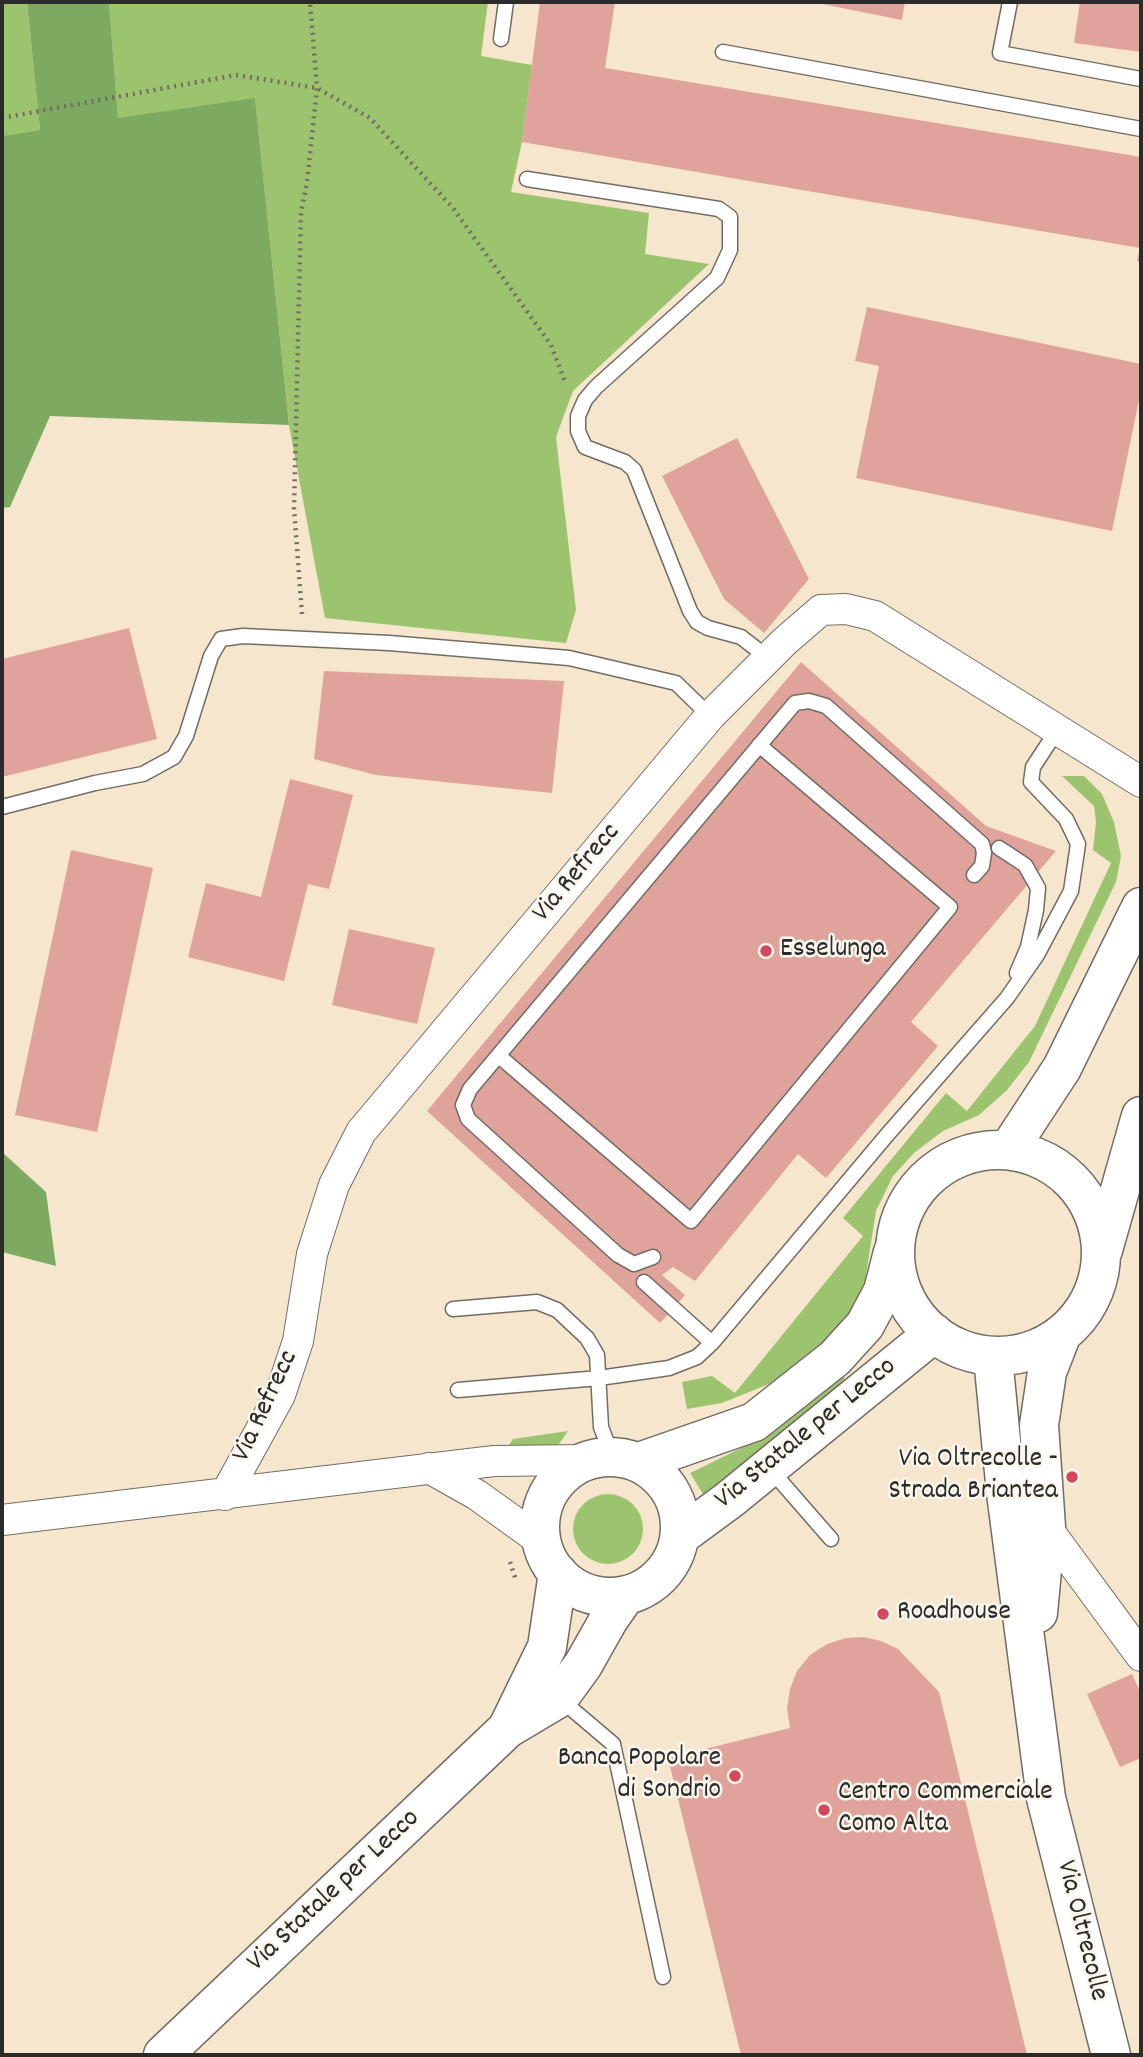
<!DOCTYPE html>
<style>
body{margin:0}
#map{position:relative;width:1143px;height:2057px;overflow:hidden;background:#f6e6ce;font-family:Dekko,sans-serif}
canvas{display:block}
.frame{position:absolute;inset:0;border:4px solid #2b2b2b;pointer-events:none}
</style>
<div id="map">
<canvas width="1143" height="2057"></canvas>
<div class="frame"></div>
</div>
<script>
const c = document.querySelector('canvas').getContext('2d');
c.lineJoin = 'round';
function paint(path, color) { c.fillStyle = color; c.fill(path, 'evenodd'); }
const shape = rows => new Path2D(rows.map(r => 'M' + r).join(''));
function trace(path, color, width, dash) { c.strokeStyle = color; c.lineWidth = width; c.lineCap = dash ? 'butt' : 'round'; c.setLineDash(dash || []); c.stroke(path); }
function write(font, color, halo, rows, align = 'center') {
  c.font = font + ' Dekko,sans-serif'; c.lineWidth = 5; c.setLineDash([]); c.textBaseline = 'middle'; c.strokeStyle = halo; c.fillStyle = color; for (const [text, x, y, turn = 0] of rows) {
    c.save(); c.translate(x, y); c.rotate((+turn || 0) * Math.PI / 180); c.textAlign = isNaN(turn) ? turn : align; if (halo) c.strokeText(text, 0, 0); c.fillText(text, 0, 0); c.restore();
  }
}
paint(shape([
 [2,2,27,2,40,130,2,136],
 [109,2,488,2,481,56,532,65,522,142,511,192,649,213,645,254,709,264,573,391,556,437,576,610,566,643,325,618,289,425,255,99,118,119],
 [1062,776,1084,776,1102,794,1114,822,1121,856,1116,882,1029,1062,1007,1090,979,1115,943,1131,914,1153,893,1176,876,1211,865,1281,848,1317,815,1352,769,1384,722,1403,687,1409,682,1382,712,1376,735,1393,863,1236,843,1218,946,1093,967,1111,1035,1026,1111,863,1093,850,1096,822,1094,806],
 [844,1377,846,1383,705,1497,690,1473,758,1440,791,1418,839,1378],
 [568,1431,559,1444,547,1449,507,1448,513,1439],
 '573 1529a35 35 0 1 1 70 0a35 35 0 1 1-70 0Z'
]), '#9cc36e');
paint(shape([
 [27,2,109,2,118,118,255,98,289,425,50,416,10,507,2,508,2,136,40,130],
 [2,1152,46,1192,56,1266,2,1252]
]), '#7da961');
paint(shape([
 [540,2,615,2,605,68,1141,157,1141,262,1137,261,1140,248,522,142],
 [812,2,905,2,902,20],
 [1080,2,1141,2,1141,52,1074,43],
 [867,307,1141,364,1141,390,1112,531,856,478,879,366,855,361],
 [737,438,809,579,764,633,724,599,662,476],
 [129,628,157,739,2,777,2,659],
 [801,662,986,826,1056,851,911,1022,938,1046,826,1178,798,1154,695,1281,673,1267,662,1275,685,1295,660,1323,427,1111],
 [324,671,564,681,552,793,376,775,314,759],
 [290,779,353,795,329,889,308,884,284,981,188,957,206,883,261,897],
 [71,850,153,868,97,1132,15,1115],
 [349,929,435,948,417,1024,332,1005],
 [864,1637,881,1641,898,1649,939,1692,1027,2055,741,2055,668,1758,790,1728,787,1708,790,1689,797,1671,810,1655,827,1644,846,1638],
 [1132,1674,1141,1694,1141,1758,1120,1767,1087,1694]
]), '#dfa39b');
const service = shape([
 [1010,2,1000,53,1141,79],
 [501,39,506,2],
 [723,52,1141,129],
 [527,179,719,209,730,217,730,250,717,278,596,387,585,400,578,416,578,431,585,447,625,462,634,470,690,611,697,622,708,628,741,637,768,658],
 [2,807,95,783,143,774,174,757,186,736,211,656,221,639,243,636,389,643,569,658,676,683,710,716],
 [999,848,1025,865,1038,888,1036,910,1028,947,1017,973],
 [499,1056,691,1221,950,907,759,745],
 [653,1257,634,1264,618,1255,468,1119,463,1105,470,1089,795,703,809,701,826,706,982,844,984,853,982,866,974,875],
 [644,1282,712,1343],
 [453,1309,537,1302,557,1310,587,1338,597,1355,601,1427,609,1448,616,1456],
 [458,1390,599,1378,669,1368,697,1357,712,1343,887,1135,1007,998,1037,955,1071,891,1078,844,1066,819,1031,782,1033,767,1058,729],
 [770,1469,831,1539],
 [560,1699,613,1744,663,1977]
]);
const minor = shape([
 [429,1468,477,1495,541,1541],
 [225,1495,280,1395,298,1341,312,1254,334,1185,361,1132,710,716,784,642,821,610,846,609,875,616,1141,782],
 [2,1520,494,1461,587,1460],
 [1046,1527,1141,1656]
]);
const primary = shape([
 [1009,1149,1062,1068,1141,907],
 '895 1253a103 103 0 1 1 206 0a103 103 0 1 1-206 0Z',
 [1103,1250,1141,1116],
 [993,1357,1006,1493,1046,1798,1111,2055],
 '540 1527a70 70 0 1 1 140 0a70 70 0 1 1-140 0Z',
 [639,1462,754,1422,835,1358,865,1325,883,1291,893,1252],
 [680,1536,729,1500,934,1333],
 [1038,1613,1046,1527,1039,1425,1047,1372,1061,1336],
 [507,1729,547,1647,558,1573],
 [163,2055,507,1729,559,1698,583,1665,609,1619,625,1596]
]);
trace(service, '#726c64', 17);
trace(minor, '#726c64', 32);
trace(primary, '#726c64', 41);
trace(shape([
 [2,118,236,75,317,88,370,118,453,208,551,345,565,382],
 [302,614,294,508,301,212,307,183,317,88,310,2],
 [510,1562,516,1580]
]), '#726c64', 4.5, [2, 5]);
trace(service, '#fff', 14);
trace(minor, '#fff', 30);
trace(primary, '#fff', 38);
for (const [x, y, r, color] of [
 [766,951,7,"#d1495b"],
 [1072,1477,7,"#d1495b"],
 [883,1614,7,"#d1495b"],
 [735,1776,7,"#d1495b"],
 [824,1810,7,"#d1495b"]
]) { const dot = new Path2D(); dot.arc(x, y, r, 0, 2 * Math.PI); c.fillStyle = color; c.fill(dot); trace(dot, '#fbf7ec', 2.5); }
write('28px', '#2b2b2b', '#fbf7ec', [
 ["Via Refrecc",578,874,-50],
 ["Via Refrecc",267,1407,-65],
 ["Via Statale per Lecco",807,1435,-39],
 ["Via Statale per Lecco",335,1892,-43],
 ["Via Oltrecolle",1080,1931,76]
]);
write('28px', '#2b2b2b', '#fbf7ec', [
 ["Esselunga",780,951],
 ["Via Oltrecolle -",1058,1461,"right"],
 ["Strada Briantea",1058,1493,"right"],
 ["Roadhouse",897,1614],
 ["Banca Popolare",721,1760,"right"],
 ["di Sondrio",721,1792,"right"],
 ["Centro Commerciale",838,1794],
 ["Como Alta",838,1826]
], 'left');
</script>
